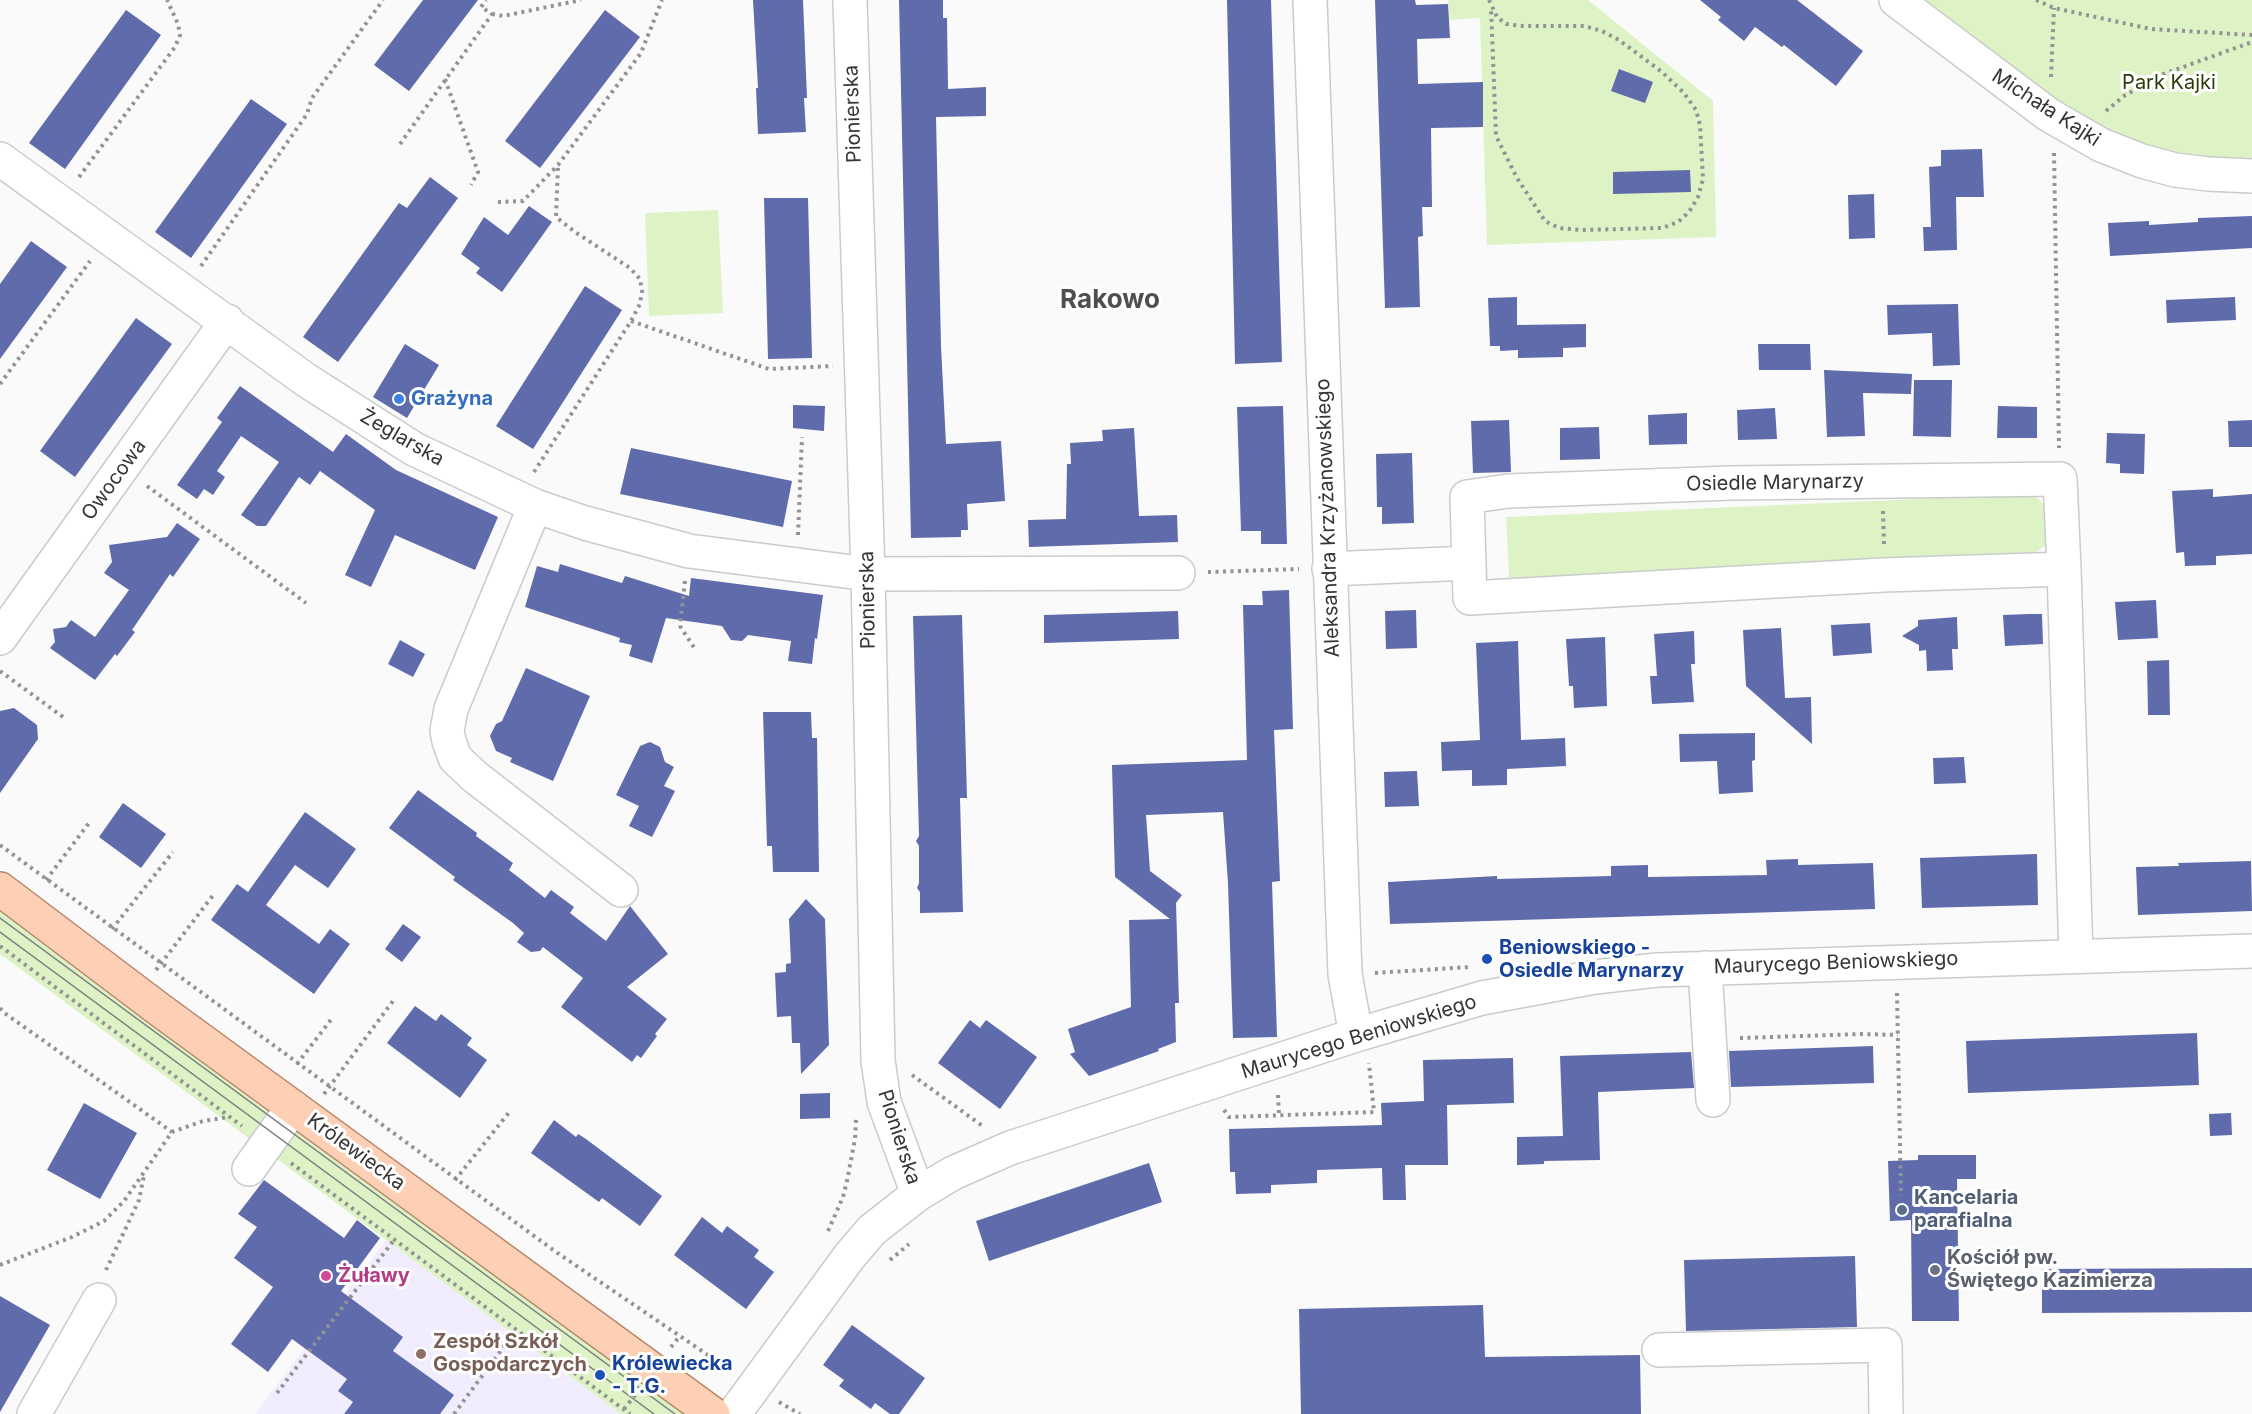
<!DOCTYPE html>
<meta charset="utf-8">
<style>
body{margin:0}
canvas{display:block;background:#fafafb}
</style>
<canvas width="2252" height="1414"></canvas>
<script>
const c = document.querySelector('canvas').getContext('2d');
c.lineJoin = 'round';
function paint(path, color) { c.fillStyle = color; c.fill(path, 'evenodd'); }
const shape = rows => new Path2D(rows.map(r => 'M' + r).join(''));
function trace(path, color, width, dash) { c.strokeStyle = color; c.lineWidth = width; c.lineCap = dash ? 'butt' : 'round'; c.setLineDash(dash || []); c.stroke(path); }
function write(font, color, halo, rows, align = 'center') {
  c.font = font + ' Inter,sans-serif'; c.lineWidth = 6; c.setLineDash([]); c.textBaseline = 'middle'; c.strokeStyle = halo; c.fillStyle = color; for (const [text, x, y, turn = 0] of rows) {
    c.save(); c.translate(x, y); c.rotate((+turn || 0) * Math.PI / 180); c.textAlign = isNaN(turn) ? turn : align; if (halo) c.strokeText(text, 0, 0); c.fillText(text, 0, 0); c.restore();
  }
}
paint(shape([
 [386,1240,621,1414,255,1414]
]), '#f2edfe');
paint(shape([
 [1448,0,1588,0,1713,101,1716,237,1487,245,1480,18,1449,20],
 [1896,0,2252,0,2252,175,2142,161],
 [718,210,723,313,649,316,645,213],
 [2033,494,2048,508,2050,542,2030,556,1509,579,1506,517],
 [0,909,652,1390,685,1414,621,1414,0,954]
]), '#def3c5');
paint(shape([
 [423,0,478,0,409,91,374,65],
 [753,0,803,0,807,98,804,98,806,132,758,134,756,88,758,88],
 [899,0,943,0,943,18,947,18,948,89,986,87,986,116,936,117,941,346,946,444,1001,441,1005,501,967,504,968,530,961,530,961,537,911,538],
 [1227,0,1271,0,1282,362,1235,364],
 [1375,0,1415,0,1416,5,1448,4,1450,38,1417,39,1418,84,1483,82,1483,127,1431,128,1432,207,1422,207,1423,236,1418,237,1420,307,1385,308],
 [1700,0,1797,0,1863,51,1836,86,1784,45,1782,47,1755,27,1744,41,1718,20,1721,17],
 [126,10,161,35,65,169,29,143],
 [605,10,640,37,540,168,505,141],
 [1619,69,1653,82,1645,103,1611,91],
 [251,99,287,124,191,258,155,232],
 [1982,149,1984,197,1956,197,1957,250,1924,251,1923,227,1931,227,1929,167,1941,166,1941,150],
 [1690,170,1691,192,1613,194,1613,172],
 [430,177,458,198,338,362,303,337,399,203,407,208],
 [1874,194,1875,238,1849,239,1848,195],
 [764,198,808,198,812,358,768,359],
 [529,206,552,222,502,292,476,273,480,268,461,254,484,217,508,235],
 [2252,216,2252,248,2110,256,2108,223,2149,221,2149,225,2198,222,2198,218],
 [31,241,67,267,0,359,0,284],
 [585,286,622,310,533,449,496,426],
 [1517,297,1517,325,1586,324,1586,347,1563,348,1563,357,1518,358,1518,350,1500,351,1500,346,1490,346,1488,298],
 [2235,297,2236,320,2167,323,2166,300],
 [1958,304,1960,365,1933,366,1932,333,1888,335,1887,305],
 [136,318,172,344,75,477,40,451],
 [405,344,439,365,407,418,373,397],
 [1758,344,1810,344,1811,370,1759,370],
 [1824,370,1912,374,1911,394,1863,393,1865,436,1827,437],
 [1914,380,1952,380,1951,437,1913,436],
 [240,386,333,452,346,434,396,470,498,517,475,570,395,535,371,587,345,575,375,510,320,471,310,485,299,477,266,526,257,526,241,515,279,462,241,436,217,471,225,477,213,495,204,489,197,499,177,485,222,422,217,418],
 [793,405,825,406,824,431,793,428],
 [1283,406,1287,544,1261,544,1261,531,1241,531,1237,407],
 [1998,406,2037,407,2037,438,1997,438],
 [1775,408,1777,439,1738,440,1737,410],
 [1687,413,1687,444,1649,445,1648,415],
 [1509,420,1511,472,1473,473,1471,421],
 [2252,420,2252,447,2229,447,2228,421],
 [1599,427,1600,459,1560,460,1560,428],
 [1134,428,1139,516,1177,515,1178,542,1029,547,1028,520,1066,519,1067,464,1071,464,1070,443,1103,441,1102,430],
 [2107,433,2145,434,2144,474,2120,473,2120,464,2106,463],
 [631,448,792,481,783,527,620,494],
 [1412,453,1414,523,1382,524,1382,507,1377,507,1376,454],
 [2213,489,2213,497,2252,494,2252,554,2216,556,2216,565,2185,566,2184,552,2176,553,2172,491],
 [177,523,200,539,173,577,170,574,132,630,135,632,117,656,115,654,95,680,50,648,55,642,53,629,66,627,71,620,95,637,129,590,104,573,112,562,109,545,167,537],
 [560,564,622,583,625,576,689,596,691,578,823,595,817,639,815,638,812,664,788,661,791,641,748,635,742,641,731,640,722,626,666,618,652,663,629,656,632,645,619,642,620,638,525,607,537,566,558,572],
 [1289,590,1293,729,1274,730,1280,881,1272,882,1277,1037,1233,1038,1228,883,1223,812,1146,815,1150,871,1182,895,1176,903,1179,1003,1175,1003,1176,1042,1158,1049,1159,1051,1089,1076,1070,1054,1075,1052,1068,1029,1131,1007,1129,920,1170,919,1115,877,1112,765,1247,760,1243,605,1263,605,1262,591],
 [2156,600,2158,638,2118,640,2115,602],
 [1416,610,1417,648,1386,649,1385,611],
 [1178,611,1179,639,1044,643,1044,615],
 [2029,614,2042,614,2043,644,2005,646,2003,615],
 [962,615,967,798,960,798,963,912,920,913,920,892,917,888,919,883,919,846,916,841,919,836,913,616],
 [1957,617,1958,649,1952,649,1953,670,1927,671,1926,650,1919,651,1919,645,1902,636,1918,626,1918,620],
 [1870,623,1872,653,1833,656,1831,625],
 [1781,628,1785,698,1811,697,1812,744,1746,686,1743,630],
 [1694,631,1695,664,1691,664,1694,702,1652,704,1650,676,1657,676,1654,634],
 [1605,637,1607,706,1574,708,1573,686,1569,686,1566,639],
 [400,640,425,654,413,677,388,664],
 [1518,641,1521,740,1565,738,1566,766,1507,769,1507,785,1472,786,1472,770,1442,771,1441,742,1480,740,1476,643],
 [2169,660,2170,715,2148,715,2147,661],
 [526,668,590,696,553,781,510,762,512,758,496,751,490,736,496,724,502,721],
 [14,708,37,725,38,739,0,793,0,711],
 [763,712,811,712,812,738,817,738,819,872,773,872,772,846,767,846],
 [1755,733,1755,760,1752,761,1753,792,1719,794,1717,761,1680,762,1679,734],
 [650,742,660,747,665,762,674,767,664,786,675,791,652,837,629,826,639,806,616,795,640,746],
 [1964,757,1966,783,1934,784,1933,758],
 [1417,771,1419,806,1385,807,1384,772],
 [418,790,477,833,476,836,513,863,509,870,545,898,551,890,574,907,570,913,606,941,630,906,668,954,627,987,667,1019,655,1034,657,1036,641,1058,637,1055,632,1062,561,1007,583,978,543,947,540,951,531,952,517,942,524,933,513,923,453,880,455,877,389,828],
 [123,803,166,834,141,868,99,837],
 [305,812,356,849,328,888,295,865,266,905,319,944,330,929,350,944,314,994,211,920,237,884,248,892],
 [2037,854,2038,905,1922,908,1920,858],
 [1798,859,1798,865,1873,863,1875,909,1390,924,1388,882,1497,876,1497,879,1611,876,1611,866,1648,865,1648,877,1767,875,1766,860],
 [2251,861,2252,911,2138,915,2136,867,2179,866,2178,863],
 [806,899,825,919,829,1045,801,1074,800,1043,792,1043,791,1016,777,1017,775,973,786,972,786,964,791,963,789,919],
 [403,924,421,937,402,962,385,949],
 [415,1006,436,1021,441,1014,472,1038,467,1045,487,1060,460,1098,387,1043],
 [970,1020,980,1028,986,1020,1037,1057,1000,1109,938,1063],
 [2197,1033,2199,1085,1968,1093,1966,1041],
 [1873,1046,1874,1083,1731,1087,1729,1051],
 [1691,1052,1694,1088,1598,1092,1600,1160,1544,1161,1544,1164,1517,1165,1517,1137,1563,1136,1560,1056],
 [1513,1058,1514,1103,1447,1105,1448,1165,1405,1165,1406,1200,1383,1200,1382,1168,1317,1170,1317,1183,1271,1185,1271,1193,1236,1194,1235,1172,1230,1172,1229,1129,1382,1125,1381,1103,1424,1101,1423,1060],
 [830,1093,830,1118,800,1119,800,1094],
 [84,1103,137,1133,100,1199,47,1170],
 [2231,1113,2232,1135,2210,1136,2209,1114],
 [554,1120,576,1137,578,1134,586,1139,662,1196,640,1226,602,1198,599,1202,531,1153],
 [1918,1155,1976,1155,1976,1179,1957,1179,1959,1321,1912,1321,1911,1220,1890,1221,1888,1161,1918,1160],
 [1149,1163,1162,1202,989,1261,976,1221],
 [264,1180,344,1238,357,1220,380,1238,341,1291,403,1337,393,1351,454,1395,440,1414,344,1414,353,1402,338,1391,347,1379,292,1339,268,1372,231,1344,273,1287,234,1258,257,1227,238,1214],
 [702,1217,722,1233,727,1226,759,1250,754,1257,774,1272,746,1309,674,1255],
 [1855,1256,1857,1327,1686,1331,1684,1260],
 [2252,1268,2252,1312,2042,1313,2042,1269],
 [0,1296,50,1325,0,1412],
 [1483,1305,1485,1357,1640,1355,1641,1414,1301,1414,1299,1309],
 [852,1325,925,1378,899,1414,890,1414,875,1403,871,1409,839,1386,844,1380,823,1365]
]), '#5f6baa');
const minor = shape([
 [850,0,868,574,878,1060,884,1102,918,1194],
 [1310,0,1345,974,1356,1035],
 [1896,0,2049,115,2101,145,2142,161,2175,170,2208,174,2252,176],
 [0,159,306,380,414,449,535,506,585,523,689,551,868,574,1178,573],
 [2060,479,2064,569,1884,575,1470,598,1467,497,1508,491,1731,483,2060,479],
 [535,506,451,709,447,731,449,741,455,758,474,776,621,890],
 [1329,569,1469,563],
 [2064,569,2076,956],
 [0,638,227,321],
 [1705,968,1713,1100],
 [249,1169,293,1107],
 [1659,1350,1885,1345,1886,1414],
 [34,1414,99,1300],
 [734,1414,849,1257,872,1230,918,1194,953,1173,1010,1148,1356,1035,1482,998,1595,977,1657,970,2252,951]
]);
const major = shape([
 [0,889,160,1010,713,1414]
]);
trace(minor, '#cacbcc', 36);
trace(major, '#b68669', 36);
trace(shape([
 [1489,0,1497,17,1506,24,1522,26,1584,26,1602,31,1619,40,1662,72,1684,93,1696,110,1700,125,1703,179,1698,197,1689,212,1678,222,1662,228,1581,230,1559,228,1545,221,1517,178,1496,136,1491,7],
 [2036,0,2054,8,2151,29,2252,35],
 [492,14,503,16,581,0],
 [2051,77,2054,8],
 [445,79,478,172,471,185],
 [2106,111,2124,96,2161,75,2252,42],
 [400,144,492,14,481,7,486,0],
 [2054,153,2059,448],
 [79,177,175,47,180,35,178,24,167,0],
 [498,202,523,201,558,165,641,53,662,0],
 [201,266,307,114,312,98,383,0],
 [631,321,769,369,833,366],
 [0,384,90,261],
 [534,472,631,321,640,304,642,291,640,279,630,268,575,232,556,217,558,165],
 [147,486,306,603],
 [1883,511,1884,545],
 [798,535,802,437],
 [1208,572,1299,569],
 [685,581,680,626,695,649],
 [0,671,63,717],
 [0,845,556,1252,730,1370],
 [46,880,89,823],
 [112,929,173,852],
 [0,946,242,1126],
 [156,970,214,894],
 [1375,973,1470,967],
 [1897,993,1901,1196],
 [0,1008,3,1012,172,1132],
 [1740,1038,1863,1034,1898,1035],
 [297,1064,333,1017],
 [912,1075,984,1127],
 [324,1094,393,1001],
 [1278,1095,1279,1115],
 [1224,1110,1229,1117,1374,1112,1369,1063],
 [291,1163,630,1414],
 [455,1180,511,1110],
 [828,1231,843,1197,847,1181,855,1139,856,1119],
 [890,1260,909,1244],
 [0,1265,72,1237,104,1221,124,1201,172,1132,203,1121,229,1117],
 [106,1270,139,1200,144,1175],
 [671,1347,680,1336],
 [277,1393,394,1240],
 [779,1402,800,1414],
 [624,1409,636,1394],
 [454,1414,516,1330]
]), '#939394', 4, [3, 4.5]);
trace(minor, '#fff', 33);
trace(major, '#fdd0b6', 33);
trace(shape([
 [0,918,675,1414],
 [0,932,654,1414]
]), '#7e7e7f', 1.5);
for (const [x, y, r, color] of [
 [399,399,6,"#3f7fe0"],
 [1487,959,6,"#1a4fb4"],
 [1902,1210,6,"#5c6f8a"],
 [1935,1270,6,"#6b7280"],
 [326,1276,6,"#d1479c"],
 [421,1354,6,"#8d6e63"],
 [600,1375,6,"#1a4fb4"]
]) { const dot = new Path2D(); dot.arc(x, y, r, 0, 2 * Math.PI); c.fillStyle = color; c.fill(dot); trace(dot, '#fff', 2); }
write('20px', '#2a3d08', '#fff', [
 ["Park Kajki",2169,83]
]);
write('20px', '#353536', '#fff', [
 ["Michała Kajki",2046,108,33],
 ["Pionierska",853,114,-92],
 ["Żeglarska",402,438,30],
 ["Owocowa",114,480,-54],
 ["Osiedle Marynarzy",1775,483,-1],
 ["Aleksandra Krzyżanowskiego",1328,518,-92],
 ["Pionierska",868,600,-91],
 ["Maurycego Beniowskiego",1836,963,-2],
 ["Maurycego Beniowskiego",1359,1037,-17],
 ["Pionierska",899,1137,72],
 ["Królewiecka",356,1152,36]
]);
write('bold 20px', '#366cbe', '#fff', [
 ["Grażyna",411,399]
], 'left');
write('bold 20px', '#164399', '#fff', [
 ["Beniowskiego -",1499,948],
 ["Osiedle Marynarzy",1499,971],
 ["Królewiecka",612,1364],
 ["- T.G.",612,1387]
], 'left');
write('bold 20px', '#4e5e75', '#fff', [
 ["Kancelaria",1914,1198],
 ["parafialna",1914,1221]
], 'left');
write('bold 20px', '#5b616d', '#fff', [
 ["Kościół pw.",1947,1258],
 ["Świętego Kazimierza",1947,1281]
], 'left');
write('bold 20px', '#b23c85', '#fff', [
 ["Żuławy",338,1276]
], 'left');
write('bold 20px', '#785e54', '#fff', [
 ["Zespół Szkół",433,1342],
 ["Gospodarczych",433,1365]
], 'left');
write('bold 26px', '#4f4f50', '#fff', [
 ["Rakowo",1110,300]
]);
</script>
